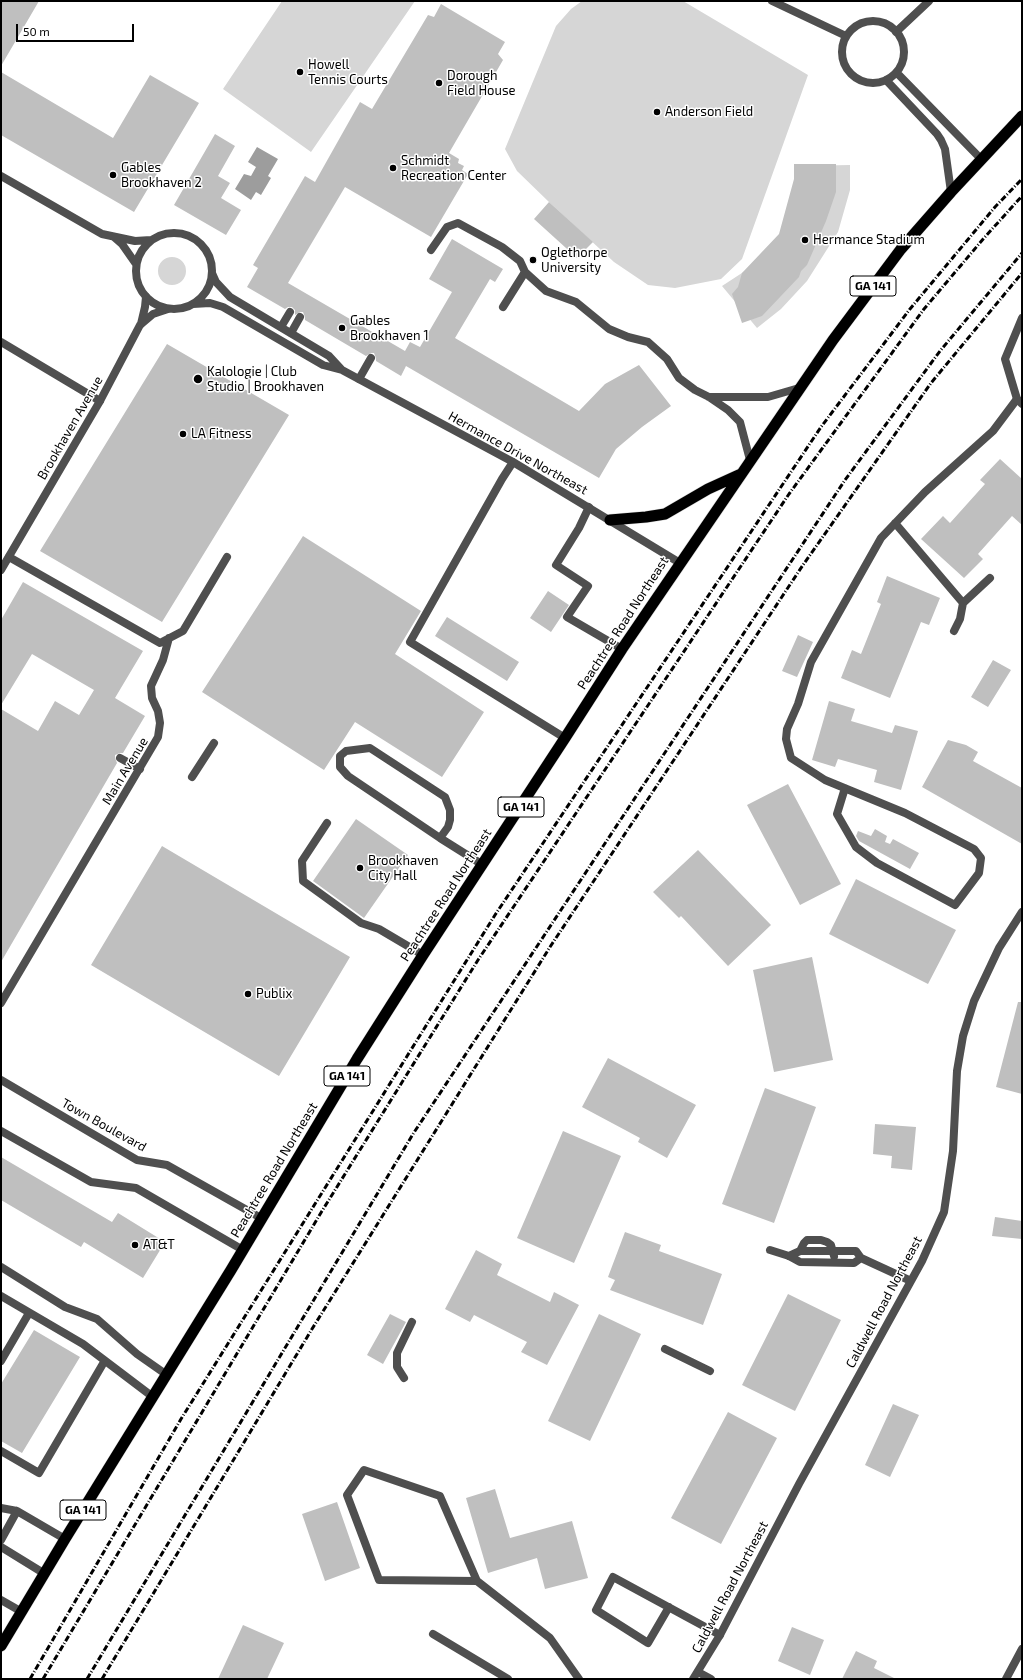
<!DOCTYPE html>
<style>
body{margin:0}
#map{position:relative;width:1023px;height:1680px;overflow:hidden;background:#fff;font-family:"Exo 2",sans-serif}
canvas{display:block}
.frame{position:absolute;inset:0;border:2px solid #000;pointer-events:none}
.scale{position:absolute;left:16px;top:24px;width:118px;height:18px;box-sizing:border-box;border:2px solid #000;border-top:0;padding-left:5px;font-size:12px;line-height:14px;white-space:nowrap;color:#000;-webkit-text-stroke:3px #fff;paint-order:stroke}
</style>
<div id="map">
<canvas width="1023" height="1680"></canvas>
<div class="frame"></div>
<div class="scale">50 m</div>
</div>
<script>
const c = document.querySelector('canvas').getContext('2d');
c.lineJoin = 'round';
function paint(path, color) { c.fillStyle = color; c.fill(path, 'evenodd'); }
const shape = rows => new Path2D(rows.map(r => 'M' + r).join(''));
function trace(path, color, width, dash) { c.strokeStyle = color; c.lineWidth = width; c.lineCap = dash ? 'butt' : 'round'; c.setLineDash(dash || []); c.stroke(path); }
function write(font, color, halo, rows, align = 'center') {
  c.font = font + ' "Exo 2",sans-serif'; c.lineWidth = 3; c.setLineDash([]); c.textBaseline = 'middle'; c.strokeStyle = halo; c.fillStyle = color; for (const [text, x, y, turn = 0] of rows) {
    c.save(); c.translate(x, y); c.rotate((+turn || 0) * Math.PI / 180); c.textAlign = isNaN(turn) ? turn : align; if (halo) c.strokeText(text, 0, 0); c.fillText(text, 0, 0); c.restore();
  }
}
paint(shape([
 [282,1,415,1,311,152,223,89],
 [582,1,683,1,808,75,742,259,721,279,675,288,648,285,614,262,549,202,517,171,505,149,556,26,571,9],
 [850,165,850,190,838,232,807,281,781,309,757,328,722,286,745,271,770,247,786,226,797,166],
 '158 271a14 14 0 1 1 28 0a14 14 0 1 1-28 0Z'
]), '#d6d6d6');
paint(shape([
 [257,147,278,159,268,176,271,178,261,195,256,192,251,200,235,189,244,174,251,176,256,167,248,162]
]), '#9d9d9d');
paint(shape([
 [1,1,39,1,1,66],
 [441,4,505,42,498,54,503,60,449,153,459,159,458,163,464,166,462,170,468,174,431,237,345,187,288,283,405,351,410,342,420,347,452,292,429,279,452,239,503,269,495,282,490,279,455,338,579,411,605,384,639,365,671,406,642,427,616,449,599,478,406,366,401,376,376,361,376,358,374,353,371,353,366,356,305,320,305,317,303,312,300,312,295,315,295,310,292,307,288,307,285,309,247,287,258,268,253,265,305,176,315,182,360,102,372,109,428,15,434,17],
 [1,72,113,138,150,75,199,103,134,212,1,135],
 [215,134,235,146,218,176,230,183,221,198,241,210,226,235,174,205],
 [794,164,836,164,836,192,826,221,807,265,801,271,799,277,762,316,742,323,732,294,738,287,742,273,779,234,794,179],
 [549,202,593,242,577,258,534,219],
 [167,344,289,415,162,622,40,551],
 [1000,459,1022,479,1022,525,1012,516,978,554,983,559,964,578,921,539,943,516,950,523,985,484,980,480],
 [303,536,421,611,395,654,484,712,442,777,355,722,324,770,202,692],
 [887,576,940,598,929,625,921,622,890,698,841,678,852,650,861,654,881,604,877,602],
 [23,582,143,651,115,698,145,716,123,753,120,753,115,755,115,758,117,763,1,962,1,709,38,731,55,701,79,715,94,690,32,654,1,705,1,620],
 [548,591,569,605,551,632,530,618],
 [447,617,519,662,507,681,435,636],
 [798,635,813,642,797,677,782,671],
 [993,660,1011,670,988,707,971,697],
 [829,701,855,709,851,721,892,733,895,725,918,731,901,790,874,782,877,770,838,759,835,767,812,760],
 [948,740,966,745,978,752,973,761,1022,788,1022,844,922,787],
 [788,784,841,884,800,905,747,805],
 [356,819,408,855,364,918,313,881],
 [875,829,887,836,885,842,890,844,893,839,919,853,910,869,859,841,856,836,858,831,871,836],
 [162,846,350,957,279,1076,91,965],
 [698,850,771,925,728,966,681,916,679,918,653,892],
 [856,879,956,930,928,984,829,934],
 [812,957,833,1060,774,1072,753,970],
 [1018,1002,1022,1002,1022,1094,996,1087],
 [608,1058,696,1105,667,1158,638,1142,640,1138,582,1107],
 [765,1088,816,1107,774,1223,722,1204],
 [875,1124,916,1127,912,1170,891,1168,892,1156,873,1154],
 [563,1131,621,1156,574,1263,517,1238],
 [1,1157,112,1222,118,1213,165,1242,143,1278,84,1242,81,1247,1,1200],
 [995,1217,1022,1221,1022,1239,992,1236],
 [625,1232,661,1245,659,1251,722,1274,703,1325,610,1290,615,1280,608,1277],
 [476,1250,502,1264,497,1275,550,1302,554,1292,579,1305,547,1365,521,1352,527,1342,474,1315,470,1322,445,1309],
 [788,1294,841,1320,795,1411,742,1385],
 [390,1314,406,1322,383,1364,367,1355],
 [599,1314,641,1334,590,1441,548,1421],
 [34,1330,80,1357,22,1453,1,1441,1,1384],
 [893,1404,919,1415,890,1477,865,1465],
 [728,1412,777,1438,721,1544,671,1518],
 [495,1489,510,1538,572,1521,588,1578,545,1589,537,1558,488,1573,466,1498],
 [337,1502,360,1568,325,1581,302,1514],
 [243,1625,284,1643,267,1679,218,1679],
 [792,1627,824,1640,810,1675,778,1661],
 [856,1651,877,1661,874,1668,896,1679,842,1679]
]), '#bfbfbf');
const trunk = shape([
 [610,520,646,517,665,514,708,489,741,474],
 [1,1646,65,1539,231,1270,357,1059,423,955,565,738,622,649,833,340,901,249,951,192,1022,116]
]);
trace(trunk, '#dbdbdb', 12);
trace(shape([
 [772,1,846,36],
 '842 52a31 31 0 1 1 62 0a31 31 0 1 1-62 0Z',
 [896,32,929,1],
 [897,73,981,159],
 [886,80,937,134,941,140,945,149,951,192],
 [431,250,447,227,458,223,502,247,520,261,525,272],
 [503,307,525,272,546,291,576,302,609,329,628,337,648,342,667,359,679,378,695,390,709,397,728,410,740,422,750,460],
 [281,327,290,312],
 [291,333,300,317],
 [1,342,100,401],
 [359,379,371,358],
 [709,397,768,397,799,388],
 [513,462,502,479,410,642,565,738],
 [589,507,579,528,556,565,588,586,567,617,622,649],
 [895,523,963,603],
 [9,557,160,643,183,631,227,557],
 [954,631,960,619,963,603,990,578],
 [120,758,140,769],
 [192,777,214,743],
 [845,788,837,814,856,847,877,863,955,905,979,873,981,858,974,849,905,813,825,780,791,758,786,739,787,729,798,704,811,662,881,538,925,492,993,431,1017,399],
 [327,823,302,861,303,881,361,923,379,929,423,955],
 [440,838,448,827,450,820,450,810,445,797,370,748,346,751,340,756,340,767,348,776,440,838,483,865],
 [1,1003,158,737,160,723,158,711,152,698,151,686,163,660,169,638],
 [1,1080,137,1160,167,1165,261,1218],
 [1,1131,91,1182,136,1188,243,1250],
 [1,1267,65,1307,97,1319,137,1354,167,1375],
 [1,1296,83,1344,153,1397],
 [665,1349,710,1371],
 [1,1361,29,1313],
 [404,1378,397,1367,397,1353,412,1322],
 [1,1451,39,1473,104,1362],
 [1,1508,17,1511,65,1539],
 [1,1540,17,1511],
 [1,1547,45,1574],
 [477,1581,379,1580,347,1495,364,1470,440,1496,477,1581,550,1638,579,1679],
 [1,1600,22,1612],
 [669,1607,648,1643,596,1610,613,1577,720,1635],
 [433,1634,508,1679]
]), '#4f4f4f', 8);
trace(shape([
 [1022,318,1005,359,1017,399,1022,404],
 [141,324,145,307,146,297],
 [1,570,100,401,140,325,153,314,168,309],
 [770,1250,789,1256,800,1262,854,1263,861,1258],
 [800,1251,804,1243,807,1240,821,1240,827,1242,831,1245,834,1256],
 [789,1256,800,1251,856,1251,861,1258,911,1281],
 [698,1672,711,1679],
 [693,1679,720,1635,799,1484,922,1261,944,1212,953,1151,957,1071,963,1036,974,1001,999,948,1022,912],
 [1006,1679,1022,1649]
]), '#4f4f4f', 8);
trace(shape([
 [1,176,102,234,135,241,151,240],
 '136 271a38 38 0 1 1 76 0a38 38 0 1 1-76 0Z',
 [114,237,122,244,136,264],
 [212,273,216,282,230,297,329,356,341,369],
 [193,304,210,303,223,307,323,365,342,370,513,462,680,563]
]), '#4f4f4f', 8);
trace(trunk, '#000', 11);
trace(shape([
 [30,1679,181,1419,495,915,821,427,910,309,995,207,1022,179],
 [43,1679,322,1211,478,960,789,494,924,309,984,238,1022,196],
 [87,1679,413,1134,845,480,940,351,1022,253],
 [102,1679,312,1329,550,947,803,565,931,383,1022,273]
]), '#000', 3, [6, 2, 1, 2]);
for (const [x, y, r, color] of [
 [300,72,4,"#000"],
 [439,83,4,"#000"],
 [657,112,4,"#000"],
 [393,168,4,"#000"],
 [113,175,4,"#000"],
 [805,240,4,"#000"],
 [533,260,4,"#000"],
 [342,328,4,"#000"],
 [198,379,5,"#000"],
 [183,434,4,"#000"],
 [360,868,4,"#000"],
 [248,994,4,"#000"],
 [135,1245,4,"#000"]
]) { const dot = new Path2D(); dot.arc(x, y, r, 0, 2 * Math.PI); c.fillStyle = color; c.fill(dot); trace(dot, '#fff', 1.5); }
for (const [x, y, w] of [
 [873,286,46],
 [521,807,46],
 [347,1076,46],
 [83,1510,46]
]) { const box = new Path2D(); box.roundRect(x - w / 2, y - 10, w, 20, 3); c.fillStyle = '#fff'; c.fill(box); trace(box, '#000', 1); }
write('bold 12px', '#000', null, [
 ["GA 141",873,286],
 ["GA 141",521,807],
 ["GA 141",347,1076],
 ["GA 141",83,1510]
]);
write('13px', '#000', '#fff', [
 ["Howell",308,65],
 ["Tennis Courts",308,80],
 ["Dorough",447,76],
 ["Field House",447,91],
 ["Anderson Field",665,112],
 ["Schmidt",401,161],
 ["Recreation Center",401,176],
 ["Gables",121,168],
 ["Brookhaven 2",121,183],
 ["Hermance Stadium",813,240],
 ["Oglethorpe",541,253],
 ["University",541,268],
 ["Gables",350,321],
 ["Brookhaven 1",350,336],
 ["Kalologie | Club",207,372],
 ["Studio | Brookhaven",207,387],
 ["LA Fitness",191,434],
 ["Brookhaven",368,861],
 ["City Hall",368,876],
 ["Publix",256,994],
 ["AT&T",143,1245]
], 'left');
write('13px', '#000', '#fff', [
 ["Brookhaven Avenue",70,428,-60],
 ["Hermance Drive Northeast",518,453,29],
 ["Peachtree Road Northeast",623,623,-57],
 ["Main Avenue",125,771,-59],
 ["Peachtree Road Northeast",446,895,-57],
 ["Town Boulevard",104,1125,29],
 ["Peachtree Road Northeast",274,1170,-59],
 ["Caldwell Road Northeast",884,1302,-62],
 ["Caldwell Road Northeast",730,1587,-62]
]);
</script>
